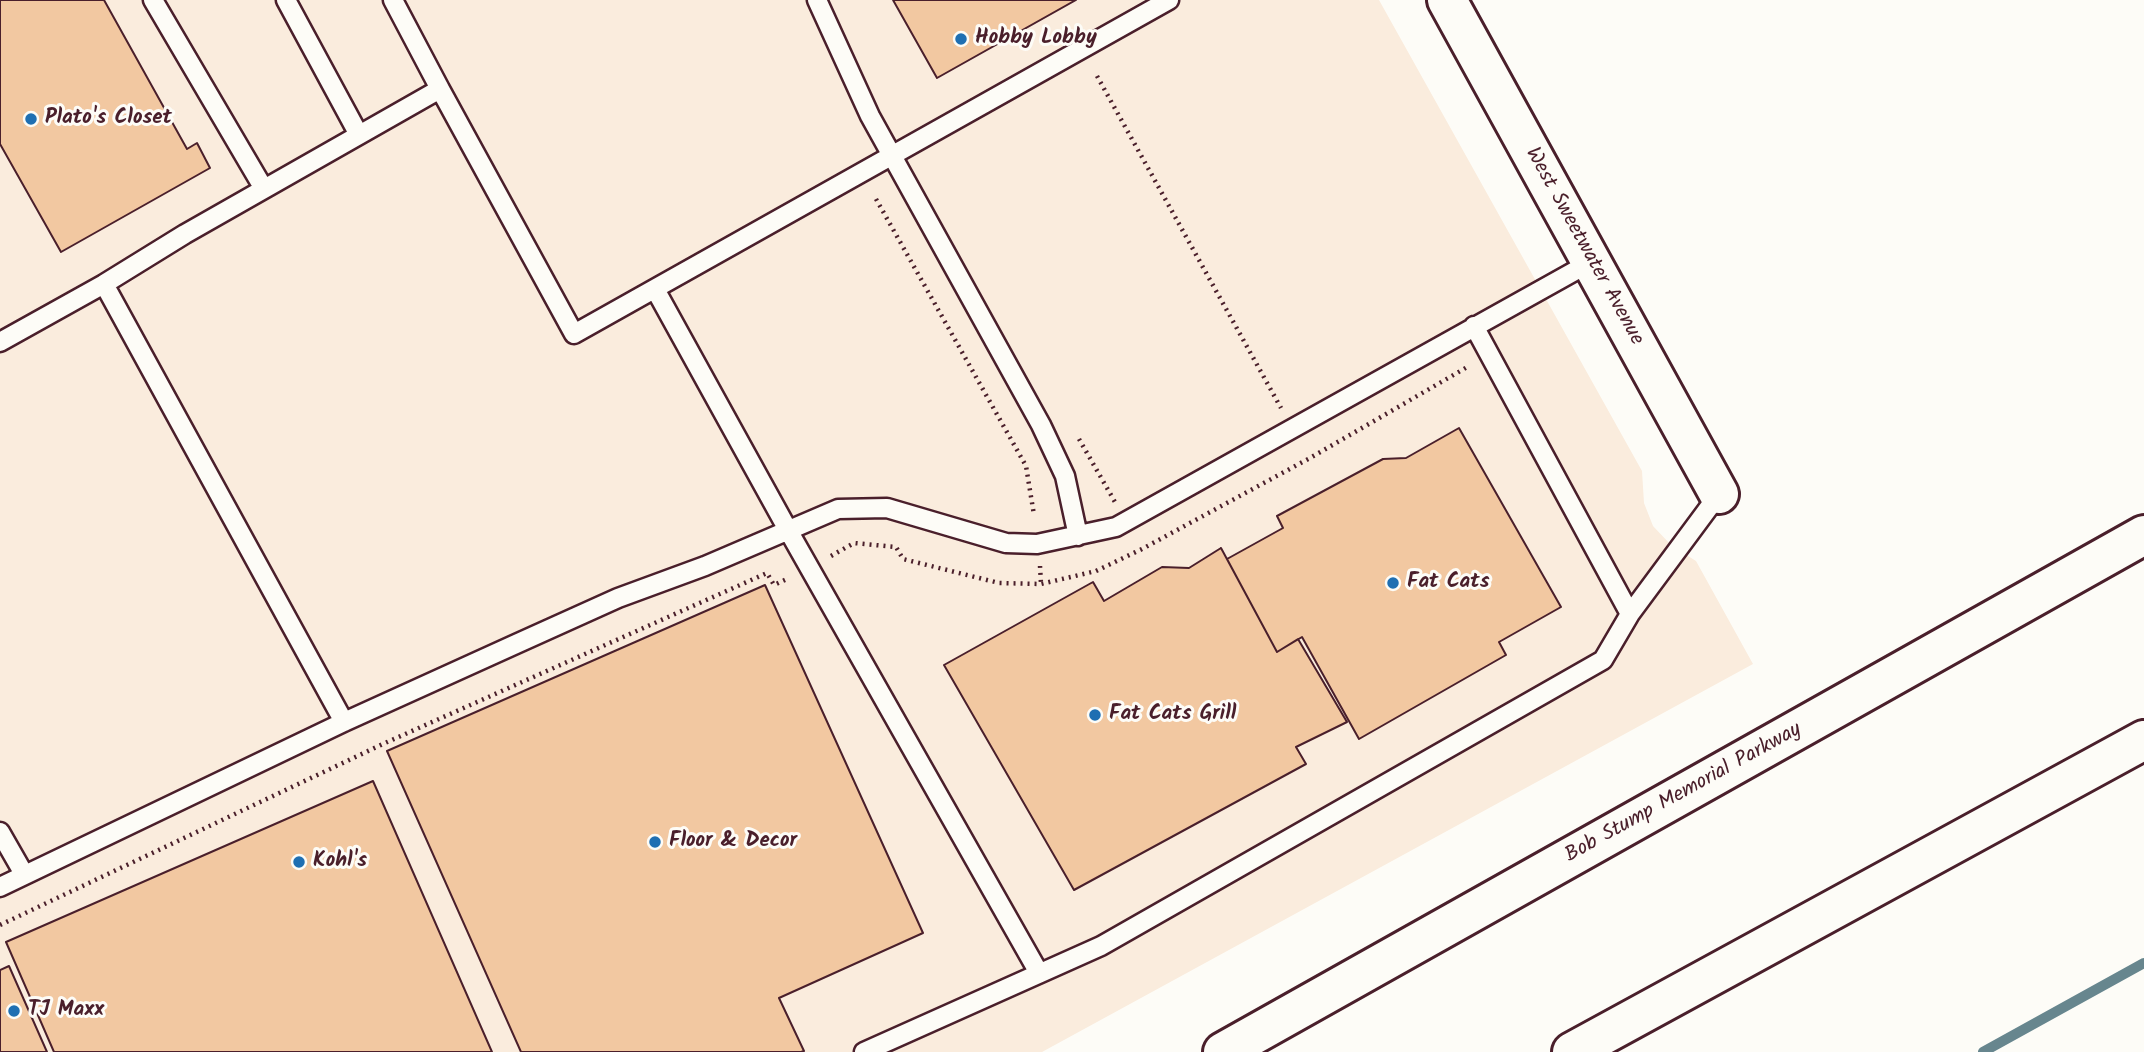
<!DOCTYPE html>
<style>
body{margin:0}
canvas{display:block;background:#fdfcf7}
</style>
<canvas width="2144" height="1052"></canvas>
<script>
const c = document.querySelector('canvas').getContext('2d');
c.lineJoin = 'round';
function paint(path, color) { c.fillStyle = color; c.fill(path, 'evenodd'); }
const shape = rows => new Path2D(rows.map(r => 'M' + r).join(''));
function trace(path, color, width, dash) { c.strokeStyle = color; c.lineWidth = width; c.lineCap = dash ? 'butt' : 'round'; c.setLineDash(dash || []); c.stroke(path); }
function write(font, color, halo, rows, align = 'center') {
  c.font = font + ' Kalam,sans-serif'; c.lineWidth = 6; c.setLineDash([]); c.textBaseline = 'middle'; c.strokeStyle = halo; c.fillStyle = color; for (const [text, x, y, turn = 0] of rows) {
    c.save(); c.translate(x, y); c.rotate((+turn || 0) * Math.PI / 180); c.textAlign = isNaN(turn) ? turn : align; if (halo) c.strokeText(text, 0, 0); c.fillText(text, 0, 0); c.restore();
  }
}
paint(shape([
 [0,0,1379,0,1642,471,1644,503,1653,526,1672,546,1696,561,1753,664,1042,1052,0,1052]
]), '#faecdd');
trace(shape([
 [1983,1052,2144,963]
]), '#67868e', 10);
const building = shape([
 [0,0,104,0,187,149,197,143,210,168,61,252,0,144,0,0],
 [893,0,1076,0,937,78,893,0],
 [1459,428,1561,607,1499,642,1506,655,1359,739,1302,637,1277,652,1227,559,1283,528,1277,516,1383,459,1406,458,1459,428],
 [1221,548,1277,652,1298,639,1347,722,1296,747,1306,764,1074,890,944,665,1093,582,1104,601,1162,567,1189,568,1221,548],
 [765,585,923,933,779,998,804,1051,801,1052,521,1052,387,751,765,585],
 [373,781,492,1052,54,1052,6,942,373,781],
 [9,966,47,1052,0,1052,0,970,9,966]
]);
paint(building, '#f2c8a1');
trace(building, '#4a1f2b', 2);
const service = shape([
 [153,0,264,189],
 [286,0,359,135],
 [393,0,440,89],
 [817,0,870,116,1041,425,1065,476,1078,536],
 [655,289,788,530,1039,973],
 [1474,326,1630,614],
 [0,342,104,284],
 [344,722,104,284,185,234,440,89,574,334,1169,0],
 [0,832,24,874],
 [0,887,344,722,516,644,618,598,705,566,838,509,887,508,1006,543,1037,544,1116,527,1591,262],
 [864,1052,1101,946,1603,660,1630,614,1719,494]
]);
const tertiary = shape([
 [1447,0,1719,494]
]);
const motorway = shape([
 [1223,1052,2144,535],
 [1572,1052,2144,740]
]);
trace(service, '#4a1f2b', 23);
trace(tertiary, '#4a1f2b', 44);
trace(motorway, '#4a1f2b', 44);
trace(shape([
 [1097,76,1281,408],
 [876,199,1026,466,1034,515],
 [1079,439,1115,502],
 [831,556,854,543,896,547,903,559,999,583,1041,584,1096,571,1142,549,1310,458,1469,366],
 [1040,566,1041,584],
 [0,925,385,743,767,573,774,585,789,578]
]), '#4a1f2b', 4.5, [2, 5]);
trace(service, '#fdfcf7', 18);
trace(tertiary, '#fdfcf7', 38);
trace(motorway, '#fdfcf7', 38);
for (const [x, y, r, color] of [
 [961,39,7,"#1f6fb2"],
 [31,119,7,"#1f6fb2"],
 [1393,583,7,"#1f6fb2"],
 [1095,715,7,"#1f6fb2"],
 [655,842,7,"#1f6fb2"],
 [299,862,7,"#1f6fb2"],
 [14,1011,7,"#1f6fb2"]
]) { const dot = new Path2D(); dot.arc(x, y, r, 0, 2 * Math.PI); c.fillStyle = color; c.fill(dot); trace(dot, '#fdfcf7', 2.5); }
write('bold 21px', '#4a1f2b', '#fdfcf7', [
 ["Hobby Lobby",975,39],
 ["Plato's Closet",45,119],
 ["Fat Cats",1407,583],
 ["Fat Cats Grill",1109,715],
 ["Floor & Decor",669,842],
 ["Kohl's",313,862],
 ["TJ Maxx",28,1011]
], 'left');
write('21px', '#4a1f2b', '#fdfcf7', [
 ["West Sweetwater Avenue",1583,247,61],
 ["Bob Stump Memorial Parkway",1684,794,-29]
]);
</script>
